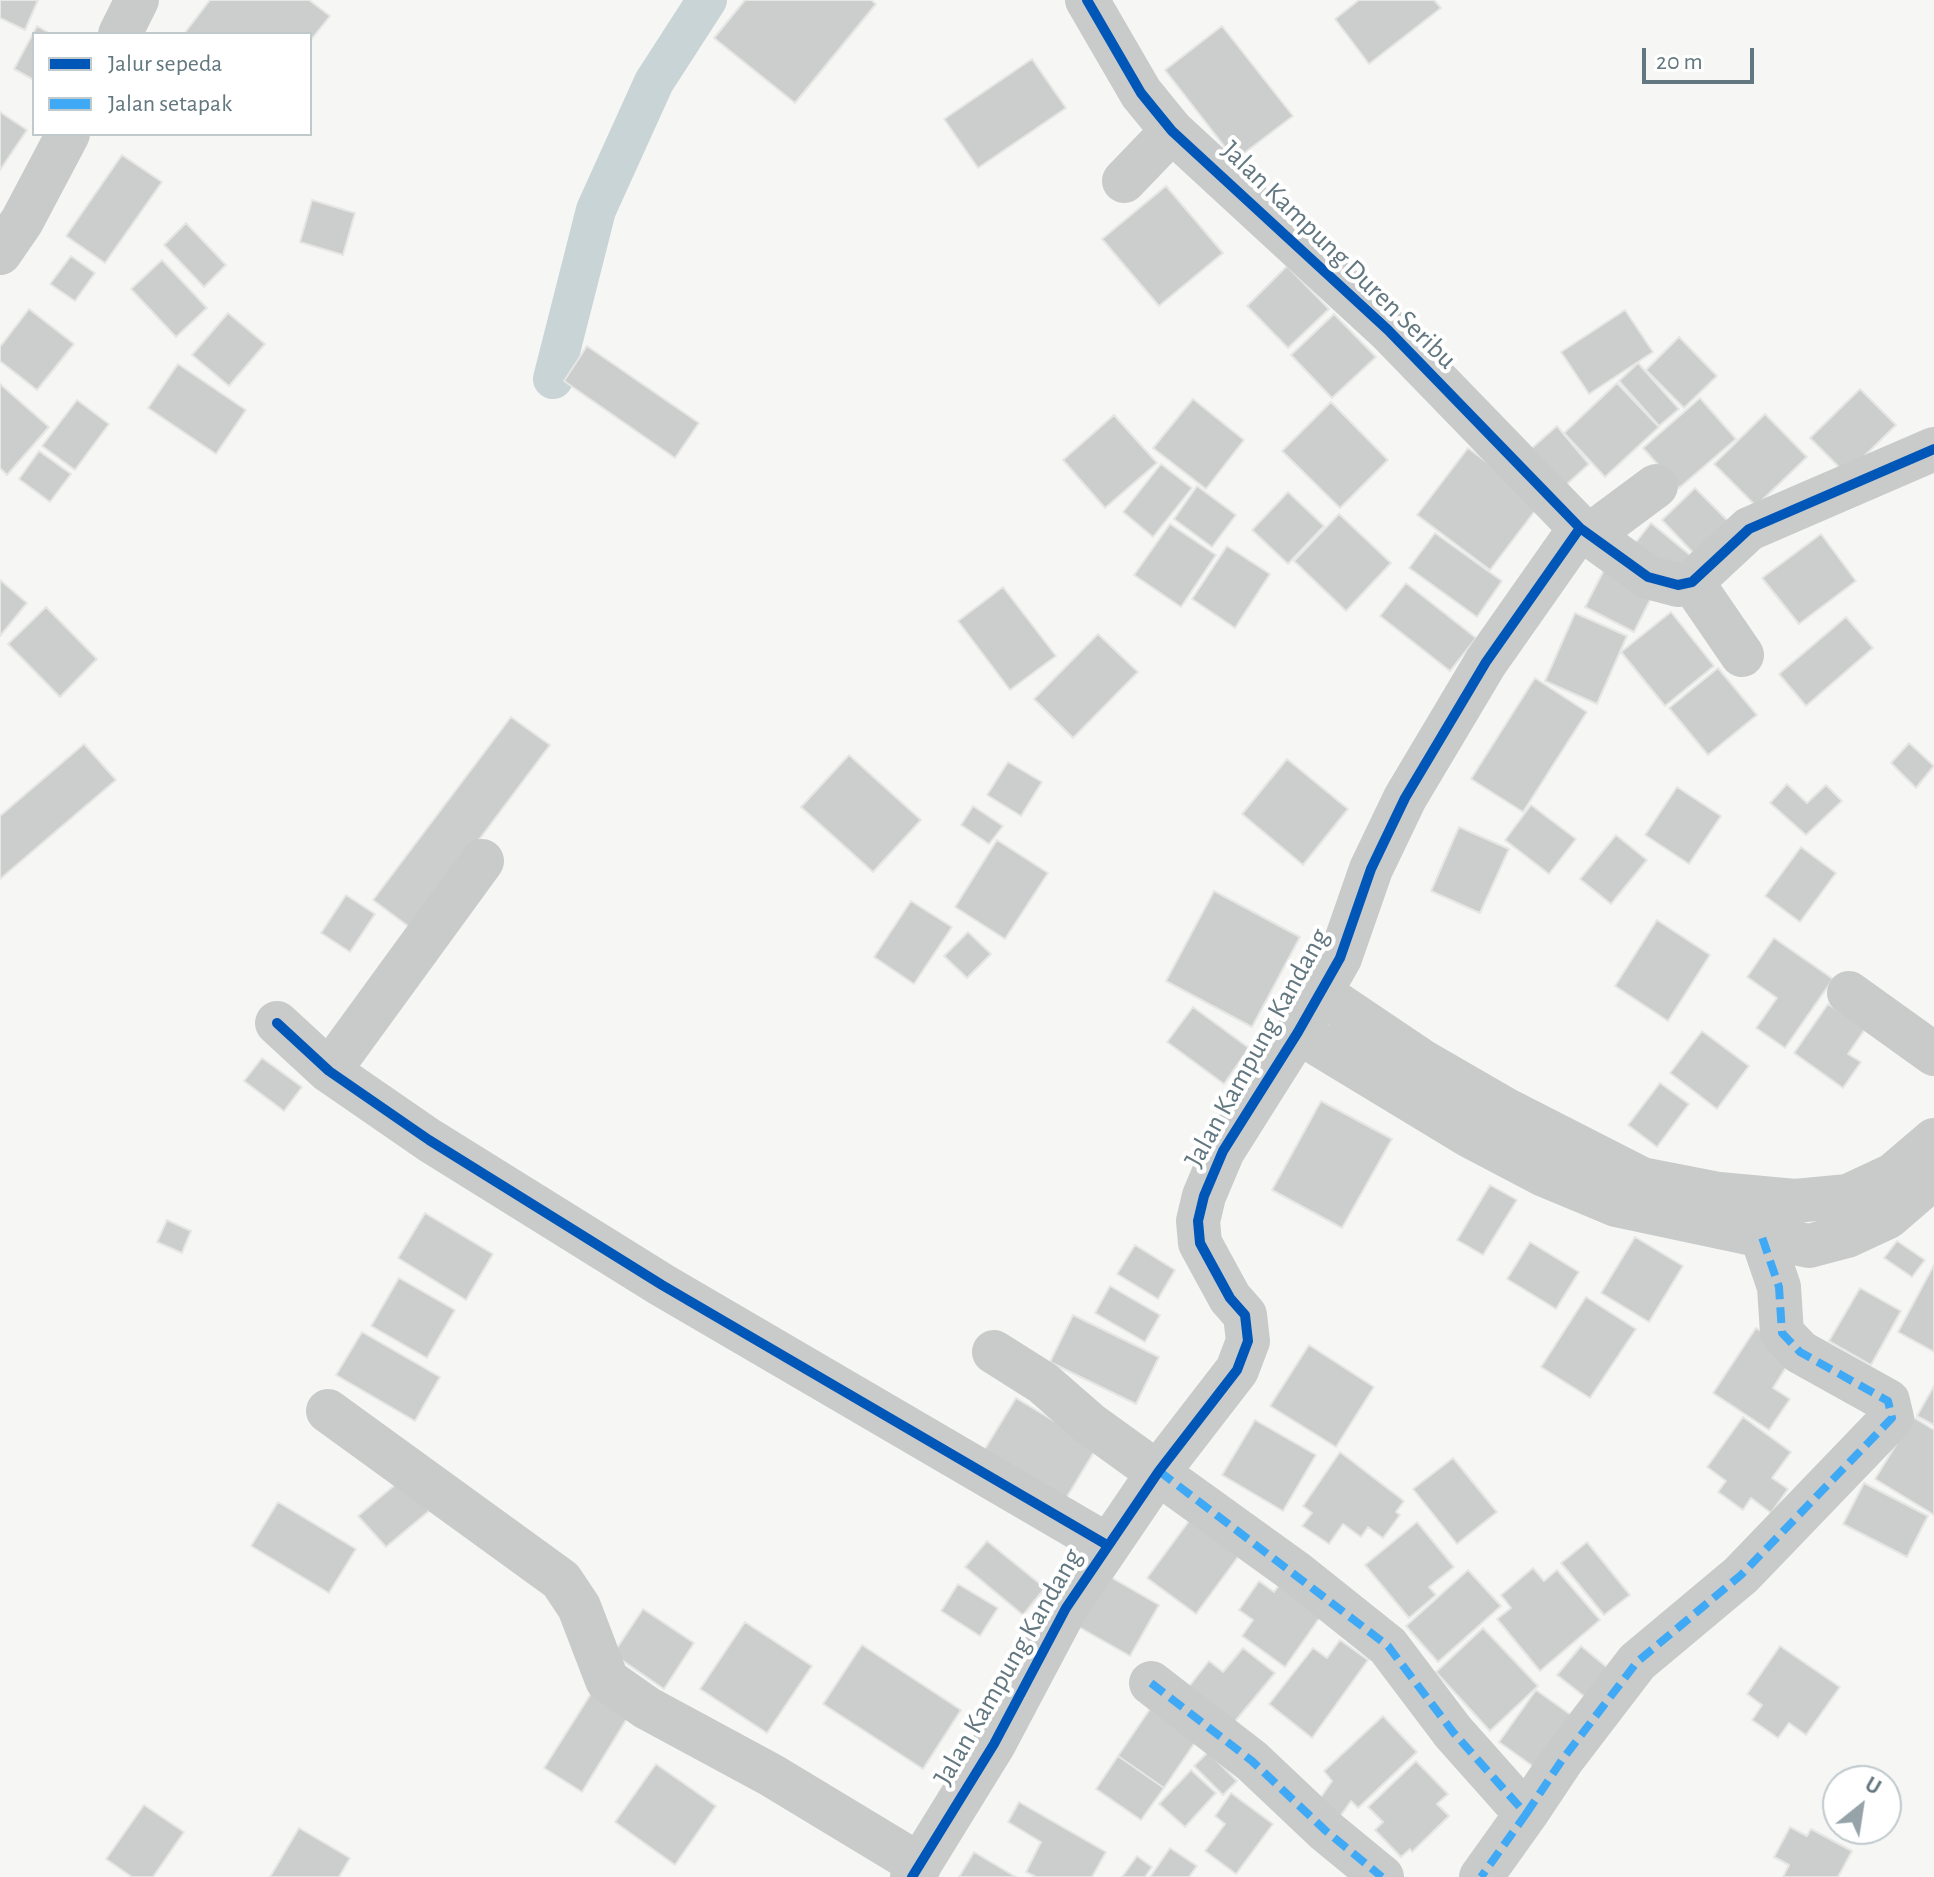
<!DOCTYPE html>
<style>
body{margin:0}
#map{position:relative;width:1934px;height:1877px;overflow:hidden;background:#f6f6f5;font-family:"Alegreya Sans",sans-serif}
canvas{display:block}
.legend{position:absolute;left:32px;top:32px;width:280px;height:104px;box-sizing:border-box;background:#fff;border:2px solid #c0c9cc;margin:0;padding:10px 14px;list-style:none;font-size:24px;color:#62777f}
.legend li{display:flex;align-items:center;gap:16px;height:40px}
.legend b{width:40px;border:2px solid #c0c9cc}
.north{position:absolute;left:1822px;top:1765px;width:80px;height:80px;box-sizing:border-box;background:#fff;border:2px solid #c0c9cc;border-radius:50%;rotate:30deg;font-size:22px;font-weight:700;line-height:32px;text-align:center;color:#62777f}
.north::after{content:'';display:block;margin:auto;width:28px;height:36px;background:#96a3a8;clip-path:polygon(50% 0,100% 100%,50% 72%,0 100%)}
.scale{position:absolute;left:1642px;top:48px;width:112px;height:36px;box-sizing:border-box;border:4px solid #62777f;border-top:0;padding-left:10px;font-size:24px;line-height:28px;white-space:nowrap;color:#62777f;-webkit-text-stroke:6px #fff;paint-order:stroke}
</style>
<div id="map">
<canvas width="1934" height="1877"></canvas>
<ul class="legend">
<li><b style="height:10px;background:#0057b8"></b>Jalur sepeda</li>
<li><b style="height:10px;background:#3fa9f5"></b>Jalan setapak</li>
</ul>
<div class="north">U</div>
<div class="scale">20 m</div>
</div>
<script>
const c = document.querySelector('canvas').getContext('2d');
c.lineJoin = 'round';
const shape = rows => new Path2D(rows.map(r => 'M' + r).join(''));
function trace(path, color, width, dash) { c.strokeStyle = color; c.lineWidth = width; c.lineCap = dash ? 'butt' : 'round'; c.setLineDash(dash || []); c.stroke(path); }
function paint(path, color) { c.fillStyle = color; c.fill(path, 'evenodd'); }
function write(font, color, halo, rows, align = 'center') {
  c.font = font + ' "Alegreya Sans",sans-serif'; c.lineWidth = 8; c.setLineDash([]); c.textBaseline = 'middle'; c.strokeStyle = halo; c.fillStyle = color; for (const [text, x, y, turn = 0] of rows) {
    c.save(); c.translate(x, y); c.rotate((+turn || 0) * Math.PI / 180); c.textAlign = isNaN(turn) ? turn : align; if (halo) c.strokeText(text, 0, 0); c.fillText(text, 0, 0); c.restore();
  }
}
trace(shape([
 [553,379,596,210,654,82,707,0]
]), '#c8d4d5', 40);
const building = shape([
 [0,0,38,0,25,30,0,18,0,0],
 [210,0,309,0,330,16,310,41,310,34,184,34,210,0],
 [745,0,871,0,876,4,795,103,714,38,745,0],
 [1359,0,1434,0,1441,8,1369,64,1335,19,1359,0],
 [37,26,51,34,34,34,34,80,14,69,37,26],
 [1222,26,1293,116,1235,160,1165,70,1222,26],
 [1032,59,1066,108,978,168,944,119,1032,59],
 [0,112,27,130,0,170,0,112],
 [122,155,162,182,105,263,66,236,122,155],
 [1166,186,1223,253,1159,306,1102,239,1166,186],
 [312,200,355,213,343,255,300,242,312,200],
 [186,223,226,265,204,287,164,245,186,223],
 [71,256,95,273,75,301,50,284,71,256],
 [162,260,207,308,176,337,131,289,162,260],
 [1287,266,1329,309,1288,348,1247,306,1287,266],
 [29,309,74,344,37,390,0,361,0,347,29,309],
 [1625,310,1653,352,1589,394,1561,352,1625,310],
 [228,313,265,344,229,386,192,355,228,313],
 [1334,314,1376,357,1332,398,1291,355,1334,314],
 [1679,337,1717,376,1684,408,1646,370,1679,337],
 [587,346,699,423,675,458,564,381,587,346],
 [1638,363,1679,409,1659,426,1619,381,1638,363],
 [178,364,246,410,216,454,148,408,178,364],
 [1617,383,1659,427,1605,477,1564,433,1617,383],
 [0,384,49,427,7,475,0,468,0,384],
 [1860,389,1896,425,1846,474,1810,438,1860,389],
 [1700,398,1736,439,1679,488,1643,448,1700,398],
 [1193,399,1244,440,1206,489,1153,448,1193,399],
 [77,400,109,424,75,470,42,446,77,400],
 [1331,402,1388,460,1340,508,1282,451,1331,402],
 [1765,414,1807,457,1756,506,1714,464,1765,414],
 [1114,415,1157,463,1105,508,1063,460,1114,415],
 [1557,426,1589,464,1557,493,1524,455,1557,426],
 [1468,448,1541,503,1490,570,1417,515,1468,448],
 [39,451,71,474,50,502,19,479,39,451],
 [1161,464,1192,488,1153,537,1123,512,1161,464],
 [1197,486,1236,515,1212,547,1174,519,1197,486],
 [1695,488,1734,527,1700,560,1662,520,1695,488],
 [1288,492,1324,526,1288,564,1252,530,1288,492],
 [1339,514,1391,563,1346,611,1294,561,1339,514],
 [1651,523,1690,555,1669,582,1629,551,1651,523],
 [1170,524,1216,555,1181,607,1134,575,1170,524],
 [1435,533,1502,581,1477,617,1409,568,1435,533],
 [1821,534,1856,581,1799,624,1762,578,1821,534],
 [1227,546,1270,574,1235,628,1192,599,1227,546],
 [1604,570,1653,594,1634,632,1585,607,1604,570],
 [0,580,27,603,0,636,0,580],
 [1406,583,1476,638,1450,671,1380,616,1406,583],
 [1003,587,1056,656,1010,690,958,621,1003,587],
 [46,607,97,659,60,697,8,644,46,607],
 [1671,612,1714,666,1665,706,1621,652,1671,612],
 [1575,613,1627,636,1597,704,1545,681,1575,613],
 [1846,617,1873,648,1806,706,1779,674,1846,617],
 [1098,634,1138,672,1073,738,1034,699,1098,634],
 [1718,668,1757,715,1708,755,1669,708,1718,668],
 [1535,678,1587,712,1523,812,1471,779,1535,678],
 [511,717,550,745,412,929,373,900,511,717],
 [1909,743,1934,766,1916,788,1891,763,1909,743],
 [84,744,116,780,0,879,0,816,84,744],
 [849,755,921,820,873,872,801,807,849,755],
 [1287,759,1348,809,1303,865,1242,814,1287,759],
 [1008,762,1042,782,1021,816,987,795,1008,762],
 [1787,784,1807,803,1826,785,1842,801,1806,835,1770,803,1787,784],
 [1677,787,1721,816,1689,864,1645,835,1677,787],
 [1531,805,1576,839,1549,874,1505,840,1531,805],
 [973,806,1003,826,989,844,961,825,973,806],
 [1459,827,1509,849,1480,913,1431,891,1459,827],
 [1616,835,1647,860,1611,904,1580,879,1616,835],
 [997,840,1048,873,1005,939,955,907,997,840],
 [1801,847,1836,873,1800,922,1765,896,1801,847],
 [1214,891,1300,937,1252,1027,1166,981,1214,891],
 [346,895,375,914,350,952,321,933,346,895],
 [911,901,952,927,914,984,874,957,911,901],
 [1657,920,1710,955,1668,1021,1615,986,1657,920],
 [968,932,991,954,967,978,944,956,968,932],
 [1774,938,1833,979,1785,1048,1756,1028,1777,998,1747,977,1774,938],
 [1828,1004,1865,1029,1848,1054,1861,1062,1843,1088,1794,1053,1828,1004],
 [1193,1007,1249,1048,1224,1084,1167,1042,1193,1007],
 [1702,1031,1749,1066,1717,1109,1670,1073,1702,1031],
 [262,1058,302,1087,284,1111,244,1081,262,1058],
 [1660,1083,1689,1104,1657,1147,1628,1125,1660,1083],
 [1321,1101,1392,1139,1342,1228,1272,1190,1321,1101],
 [1490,1185,1517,1200,1483,1255,1457,1240,1490,1185],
 [425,1213,493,1254,466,1300,398,1258,425,1213],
 [167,1220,191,1231,182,1253,157,1242,167,1220],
 [1635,1237,1683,1266,1649,1322,1601,1293,1635,1237],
 [1897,1241,1925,1260,1912,1277,1884,1258,1897,1241],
 [1530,1242,1579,1272,1556,1309,1507,1279,1530,1242],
 [1135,1245,1175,1270,1158,1299,1117,1274,1135,1245],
 [1934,1265,1934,1352,1898,1332,1934,1265],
 [399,1278,455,1310,427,1358,371,1326,399,1278],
 [1110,1286,1160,1315,1145,1342,1095,1313,1110,1286],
 [1860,1288,1901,1311,1871,1365,1829,1341,1860,1288],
 [1586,1297,1636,1329,1590,1398,1541,1367,1586,1297],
 [1073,1315,1159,1357,1136,1404,1050,1362,1073,1315],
 [1756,1328,1795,1353,1773,1388,1790,1399,1769,1430,1713,1393,1756,1328],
 [362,1332,440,1377,415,1421,336,1375,362,1332],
 [1309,1345,1374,1387,1336,1447,1270,1406,1309,1345],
 [1934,1386,1934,1425,1917,1416,1934,1386],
 [1016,1398,1097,1447,1059,1510,977,1462,1016,1398],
 [1743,1417,1791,1452,1772,1478,1788,1489,1771,1513,1751,1498,1743,1510,1718,1492,1726,1481,1707,1467,1743,1417],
 [1913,1417,1934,1430,1934,1515,1875,1479,1913,1417],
 [1255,1420,1316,1455,1283,1511,1222,1475,1255,1420],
 [1340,1452,1404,1501,1396,1512,1400,1515,1383,1538,1368,1527,1361,1537,1343,1524,1329,1544,1302,1526,1312,1513,1303,1506,1340,1452],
 [1453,1458,1497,1512,1457,1544,1413,1489,1453,1458],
 [402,1479,429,1511,386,1547,358,1516,402,1479],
 [1864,1483,1928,1516,1907,1557,1843,1524,1864,1483],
 [278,1502,356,1549,329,1593,251,1546,278,1502],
 [1192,1517,1241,1553,1196,1614,1147,1578,1192,1517],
 [1417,1522,1454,1567,1429,1587,1436,1595,1409,1618,1365,1565,1417,1522],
 [987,1541,1045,1588,1023,1615,965,1567,987,1541],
 [1587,1542,1630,1595,1604,1615,1561,1563,1587,1542],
 [1533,1568,1544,1581,1557,1570,1600,1620,1540,1671,1497,1619,1511,1608,1501,1595,1533,1568],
 [1468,1570,1501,1606,1438,1662,1406,1626,1468,1570],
 [1100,1571,1159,1605,1130,1656,1070,1622,1100,1571],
 [1286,1576,1328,1606,1285,1667,1242,1636,1253,1620,1239,1610,1259,1581,1274,1592,1286,1576],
 [958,1584,998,1608,980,1636,941,1611,958,1584],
 [643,1609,694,1643,664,1689,613,1654,643,1609],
 [745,1622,812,1666,767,1733,700,1689,745,1622],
 [1483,1628,1538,1686,1490,1731,1436,1672,1483,1628],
 [1340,1640,1368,1660,1312,1738,1269,1704,1313,1648,1327,1658,1340,1640],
 [862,1645,961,1710,923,1769,823,1704,862,1645],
 [1581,1646,1609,1669,1585,1697,1557,1675,1581,1646],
 [1780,1646,1840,1687,1806,1735,1789,1723,1778,1738,1752,1720,1762,1705,1747,1694,1780,1646],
 [1243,1648,1275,1673,1232,1725,1187,1689,1209,1661,1223,1672,1243,1648],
 [594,1689,631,1712,582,1792,544,1768,594,1689],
 [1536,1690,1578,1720,1541,1772,1499,1742,1536,1690],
 [1150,1709,1196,1741,1164,1788,1118,1756,1150,1709],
 [1383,1716,1417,1752,1358,1808,1351,1801,1339,1818,1317,1803,1332,1781,1324,1771,1383,1716],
 [1208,1752,1237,1781,1223,1795,1194,1766,1208,1752],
 [1118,1756,1164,1788,1141,1820,1096,1789,1118,1756],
 [1416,1761,1448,1794,1437,1804,1449,1816,1412,1852,1410,1849,1401,1857,1375,1830,1383,1822,1368,1807,1416,1761],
 [656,1764,716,1806,675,1865,615,1822,656,1764],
 [1191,1770,1216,1793,1185,1827,1159,1804,1191,1770],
 [1231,1793,1273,1824,1236,1874,1205,1851,1225,1824,1215,1816,1231,1793],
 [1019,1802,1106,1852,1092,1877,1036,1877,1026,1872,1041,1842,1008,1822,1019,1802],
 [144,1805,184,1832,153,1877,132,1877,106,1859,144,1805],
 [1790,1827,1807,1836,1811,1829,1852,1851,1838,1877,1783,1877,1789,1865,1774,1857,1790,1827],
 [299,1828,350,1858,339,1877,270,1877,299,1828],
 [1170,1848,1197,1866,1189,1877,1150,1877,1170,1848],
 [974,1852,1016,1877,959,1877,974,1852],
 [1137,1856,1152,1867,1145,1877,1122,1877,1137,1856]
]);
paint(building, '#cccece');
trace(building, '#e6e6e5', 2);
trace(shape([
 [1087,0,1141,93,1172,131,1388,330,1580,528,1648,577,1678,585,1692,582,1749,529,1934,449],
 [120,34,137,0],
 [1124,181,1172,131],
 [0,253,22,221,68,134],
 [1590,535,1656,486],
 [1692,582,1742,655],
 [1321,993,1422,1061,1505,1109,1642,1179,1719,1194,1795,1201,1848,1196,1893,1175,1934,1140],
 [1849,993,1934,1054],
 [277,1023,329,1071,429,1140,662,1285,1107,1545],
 [1298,1032,1468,1135,1544,1175,1616,1205,1809,1246,1847,1236,1888,1217,1934,1177],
 [329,1071,482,861],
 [994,1352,1043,1383,1090,1424,1294,1571,1388,1646,1453,1732,1526,1814,1481,1877],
 [328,1411,561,1580,579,1607,607,1680,647,1708,771,1775,920,1865],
 [1151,1683,1252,1761,1326,1831,1382,1877],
 [1526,1814,1562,1760,1637,1662,1741,1575,1892,1418,1888,1401,1800,1352,1782,1333,1779,1287,1762,1237],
 [912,1877,994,1744,1066,1608,1159,1471,1237,1370,1248,1341,1245,1315,1230,1298,1200,1243,1198,1221,1204,1196,1223,1151,1298,1032,1340,958,1371,869,1405,798,1486,662,1580,528]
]), '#c9cbcb', 44);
trace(shape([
 [1159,1471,1388,1646,1453,1732,1526,1814,1481,1877],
 [1151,1683,1252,1761,1326,1831,1382,1877],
 [1526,1814,1562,1760,1637,1662,1741,1575,1892,1418,1888,1401,1800,1352,1782,1333,1779,1287,1762,1237]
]), '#3fa9f5', 8, [16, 8]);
trace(shape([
 [1087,0,1141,93,1172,131,1388,330,1580,528,1648,577,1678,585,1692,582,1749,529,1934,449],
 [277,1023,329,1071,429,1140,662,1285,1107,1545],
 [912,1877,994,1744,1066,1608,1159,1471,1237,1370,1248,1341,1245,1315,1230,1298,1200,1243,1198,1221,1204,1196,1223,1151,1298,1032,1340,958,1371,869,1405,798,1486,662,1580,528]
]), '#0057b8', 10);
write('28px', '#62777f', '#fff', [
 ["Jalan Kampung Duren Seribu",1339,255,44],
 ["Jalan Kampung Kandang",1257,1048,-61],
 ["Jalan Kampung Kandang",1008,1667,-60]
]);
</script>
